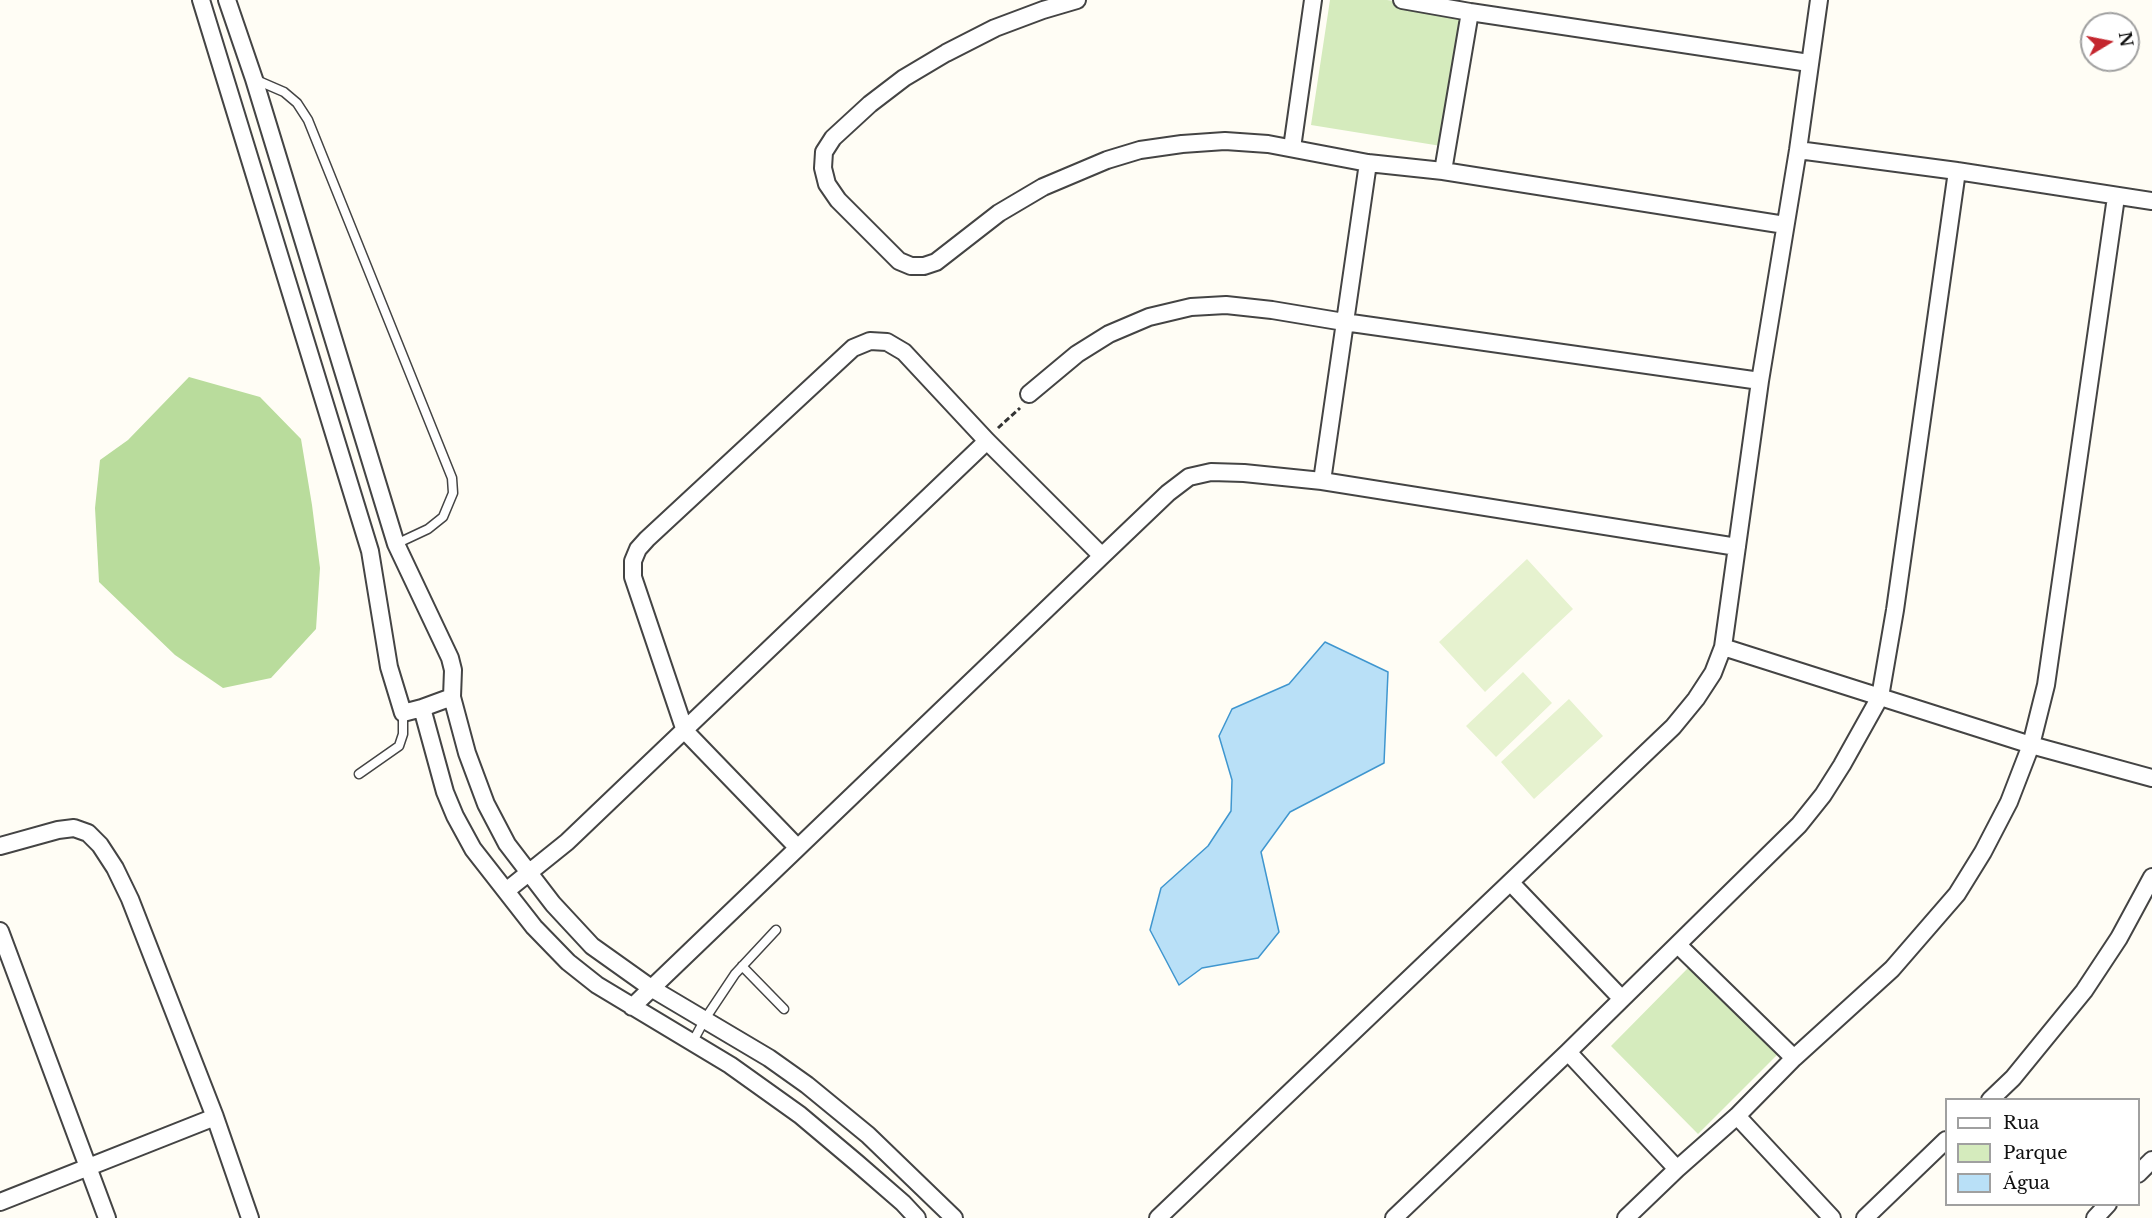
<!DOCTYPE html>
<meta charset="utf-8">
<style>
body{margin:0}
#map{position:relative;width:2152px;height:1218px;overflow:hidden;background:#fffdf5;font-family:"Libre Baskerville",serif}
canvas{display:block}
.legend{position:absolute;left:1945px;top:1098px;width:195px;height:108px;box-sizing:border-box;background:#fff;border:2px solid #a0a0a0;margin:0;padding:8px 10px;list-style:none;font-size:18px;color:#111}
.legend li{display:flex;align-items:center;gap:12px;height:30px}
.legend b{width:30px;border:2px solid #a0a0a0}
.north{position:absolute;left:2080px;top:12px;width:60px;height:60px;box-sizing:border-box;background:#fff;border:2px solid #a0a0a0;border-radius:50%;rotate:80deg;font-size:16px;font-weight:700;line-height:24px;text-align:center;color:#111}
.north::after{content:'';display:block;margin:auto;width:21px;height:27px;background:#c4262e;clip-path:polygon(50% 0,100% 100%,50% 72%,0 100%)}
</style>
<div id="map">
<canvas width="2152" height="1218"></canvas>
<ul class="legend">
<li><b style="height:8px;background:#fff"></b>Rua</li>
<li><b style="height:16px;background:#d5ebbd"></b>Parque</li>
<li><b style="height:16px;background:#b9e0f7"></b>Água</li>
</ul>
<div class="north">N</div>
</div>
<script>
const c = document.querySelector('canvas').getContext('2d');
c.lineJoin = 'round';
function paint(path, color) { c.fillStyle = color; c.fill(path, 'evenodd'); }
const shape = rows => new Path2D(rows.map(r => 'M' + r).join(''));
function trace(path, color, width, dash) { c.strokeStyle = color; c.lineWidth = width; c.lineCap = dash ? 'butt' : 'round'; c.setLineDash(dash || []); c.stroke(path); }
paint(shape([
 [1330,0,1387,0,1463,11,1441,146,1311,125],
 [1689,967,1777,1055,1698,1134,1611,1046]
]), '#d5ebbd');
paint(shape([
 [189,377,260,397,301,439,312,505,320,568,316,629,271,678,223,688,175,655,99,582,95,508,100,460,128,440]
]), '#b9dc9c');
paint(shape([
 [1527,559,1573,609,1485,692,1439,642],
 [1523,672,1552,703,1496,757,1466,726],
 [1569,699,1603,736,1534,799,1501,762]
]), '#e6f2cf');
const water = shape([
 [1325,642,1388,672,1384,763,1290,812,1261,852,1279,932,1258,958,1202,968,1179,985,1150,930,1161,888,1208,846,1231,811,1232,780,1219,736,1232,709,1289,684,1325,642]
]);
paint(water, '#b9e0f7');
trace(water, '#3f96cf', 1.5);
const lane = shape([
 [254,79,284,92,297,103,308,120,452,478,453,493,443,517,428,529,396,544],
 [359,774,399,746,403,734,403,713],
 [742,966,784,1009],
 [692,1043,705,1019,735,974,776,930]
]);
const street = shape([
 [201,0,370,551,389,667,403,713,422,708,452,697],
 [227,0,254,79,396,544,450,658,453,670,452,697,467,753,486,804,507,844,553,904,592,946,651,988,769,1058,807,1085,868,1135,954,1218],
 [1077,0,1043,10,995,28,946,53,904,78,870,104,833,138,824,152,823,168,827,184,838,200,899,261,911,266,924,266,936,262,999,213,1043,187,1107,160,1140,150,1182,144,1225,141,1268,144,1368,163,1443,171,1785,225],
 [1402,0,1470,12,1809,63],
 [1292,148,1313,0],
 [1798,150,1957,171,2152,201],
 [1443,171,1470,12],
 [1029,394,1077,354,1109,334,1149,317,1191,307,1226,305,1272,310,1344,322,1760,381],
 [1322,481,1368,163],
 [1723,647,2031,745,2152,778],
 [422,708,445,792,455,816,473,849,534,927,568,962,597,985,730,1065,800,1115,857,1163,903,1203,917,1218],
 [0,846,58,830,74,828,88,833,100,845,115,868,130,899,215,1117,250,1218],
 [797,847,685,731,633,577,633,561,638,549,647,539,853,348,870,341,887,342,904,352,987,441,1102,556],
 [1511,883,1621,998],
 [506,891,567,842,987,441],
 [0,931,107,1218],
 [1678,945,1794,1058],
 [632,1007,1102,556,1168,493,1189,477,1211,472,1244,473,1322,481,1737,547],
 [1568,1052,1677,1169],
 [1990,1100,2013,1078,2084,991,2119,938,2152,877],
 [1737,1116,1832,1218],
 [2138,1174,2152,1160],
 [0,1202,215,1117],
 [1158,1218,1673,727,1696,699,1713,673,1723,647,1760,381,1798,150,1819,0],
 [1394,1218,1568,1052,1799,825,1823,795,1842,765,1880,697,1895,610,1957,171],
 [1626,1218,1677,1169,1737,1116,1794,1058,1892,969,1957,894,1983,852,2009,802,2031,745,2046,685,2116,197],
 [1865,1218,1946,1140],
 [2095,1218,2108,1204]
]);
trace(lane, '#444', 11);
trace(street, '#444', 20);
trace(shape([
 [998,428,1020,408]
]), '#333', 3, [6, 3]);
trace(lane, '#fff', 8);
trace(street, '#fff', 16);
</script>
